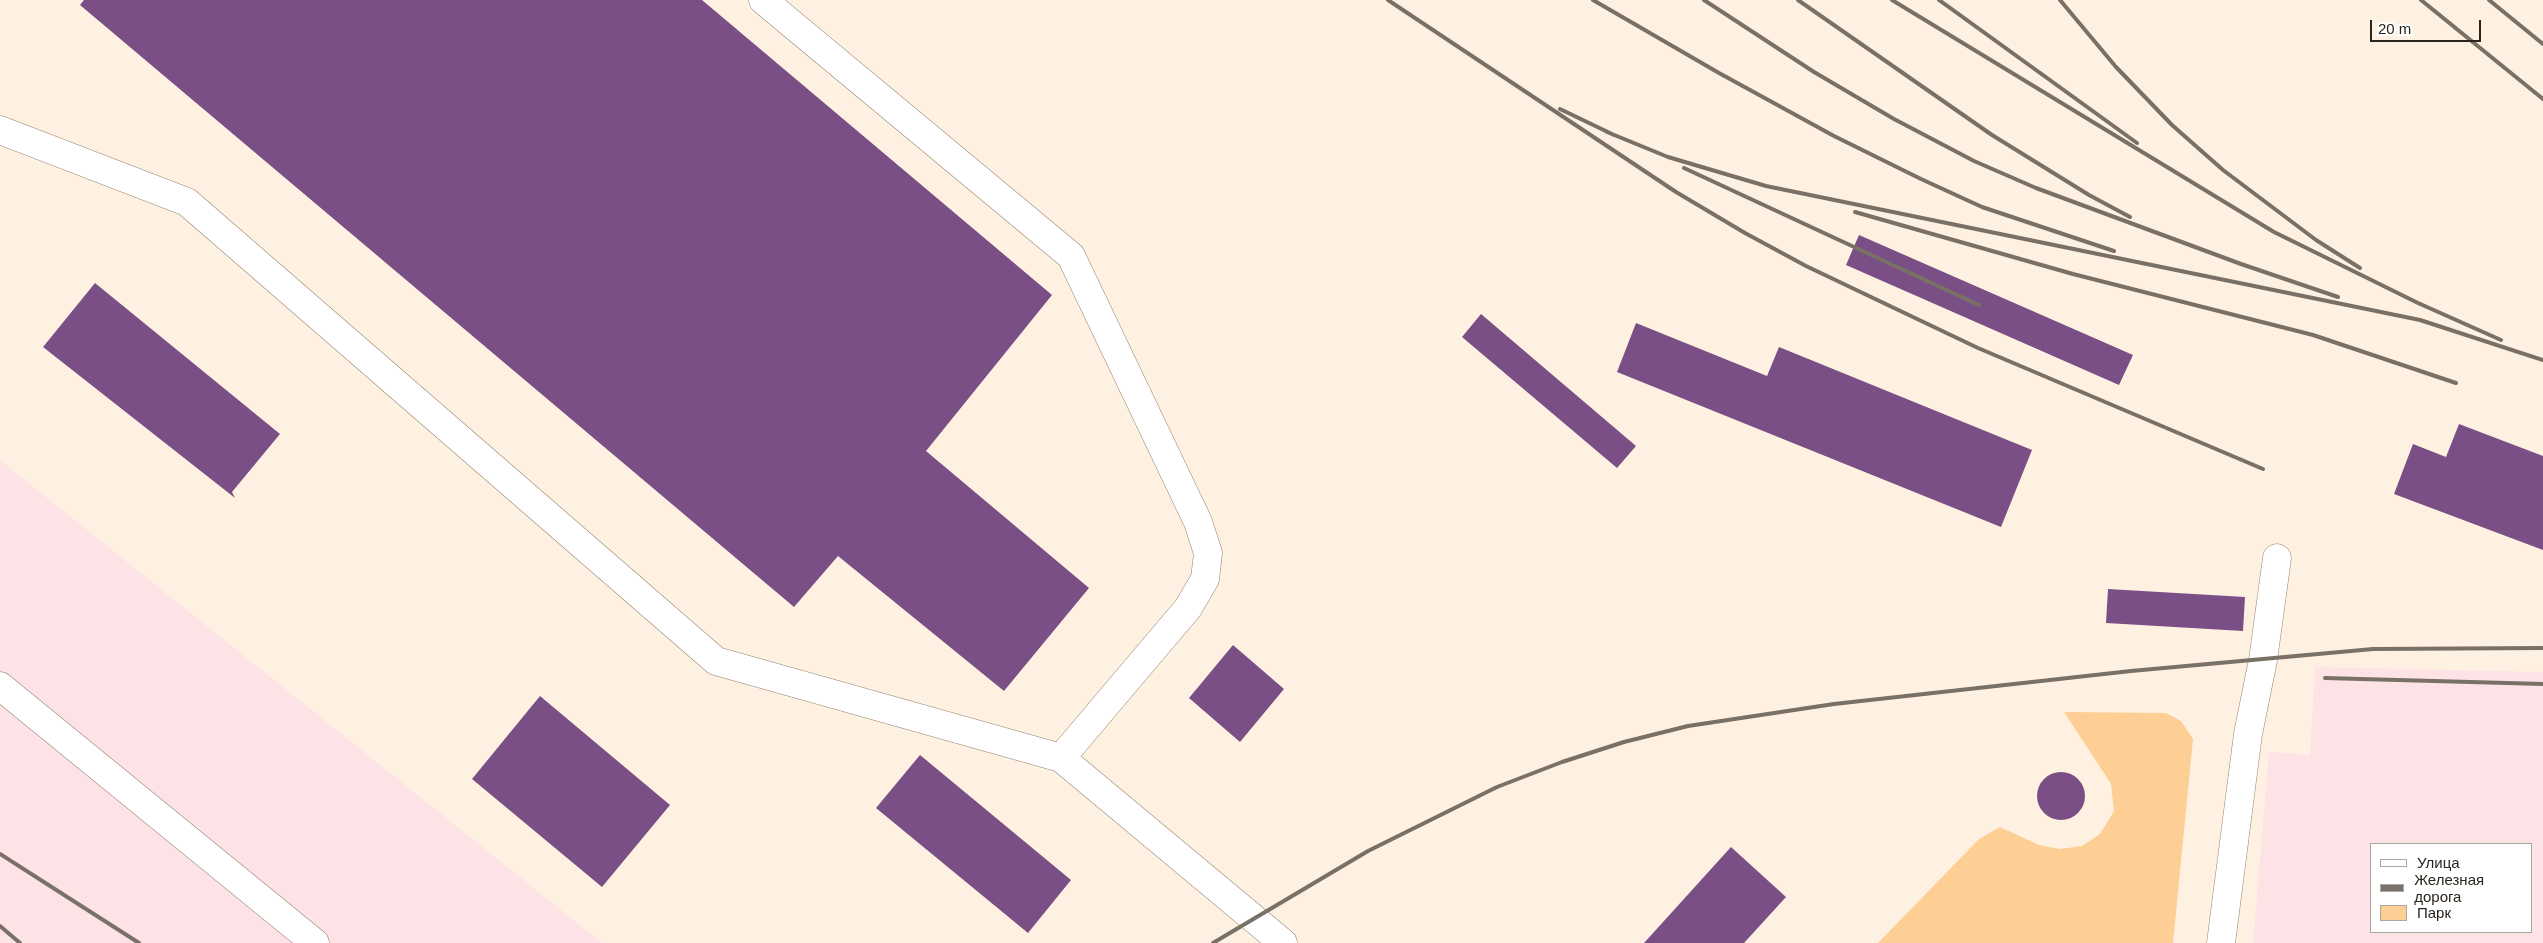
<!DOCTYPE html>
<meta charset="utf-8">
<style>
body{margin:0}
#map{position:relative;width:2543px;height:943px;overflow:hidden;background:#fff1e1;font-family:Helvetica,sans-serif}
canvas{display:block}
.legend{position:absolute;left:2370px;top:843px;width:162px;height:90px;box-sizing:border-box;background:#fff;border:1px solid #aaa7a5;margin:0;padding:6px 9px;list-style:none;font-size:15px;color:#2a241d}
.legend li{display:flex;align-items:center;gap:10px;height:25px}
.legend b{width:25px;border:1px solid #aaa7a5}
.scale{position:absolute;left:2370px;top:20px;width:111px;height:22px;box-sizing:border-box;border:2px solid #2a241d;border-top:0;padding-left:6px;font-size:15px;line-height:18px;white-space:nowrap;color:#2a241d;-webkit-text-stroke:4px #fff;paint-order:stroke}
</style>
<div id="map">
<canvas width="2543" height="943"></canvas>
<ul class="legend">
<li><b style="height:6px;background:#fff"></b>Улица</li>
<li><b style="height:6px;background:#797066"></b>Железная дорога</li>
<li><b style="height:14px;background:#fecf95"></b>Парк</li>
</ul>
<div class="scale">20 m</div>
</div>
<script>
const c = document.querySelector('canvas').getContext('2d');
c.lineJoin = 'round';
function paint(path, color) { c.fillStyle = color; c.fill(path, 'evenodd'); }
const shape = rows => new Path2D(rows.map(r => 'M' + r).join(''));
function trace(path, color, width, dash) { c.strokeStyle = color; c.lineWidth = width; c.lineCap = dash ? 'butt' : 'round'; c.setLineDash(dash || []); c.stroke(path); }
paint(shape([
 [0,460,602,943,0,943],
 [2315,667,2543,672,2543,943,2253,943,2269,752,2310,755],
 [2532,844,2532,932,2372,932,2372,844]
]), '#fde2e6');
paint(shape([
 [2064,712,2166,713,2181,721,2193,739,2173,943,1878,943,1979,839,2000,827,2039,845,2060,849,2082,846,2100,834,2114,811,2111,784]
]), '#fecf95');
paint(shape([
 [84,0,702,0,1052,295,926,451,1089,588,1004,691,838,556,794,607,80,5],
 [1859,235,2133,355,2119,385,1846,265],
 [95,283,280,434,232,492,235,498,43,347],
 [1481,314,1636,446,1617,468,1462,337],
 [1636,323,1767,376,1779,347,2032,450,2001,527,1617,372],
 [2459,424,2543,456,2543,550,2394,494,2413,444,2446,457],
 [2108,589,2245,597,2243,631,2106,623],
 [1233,645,1284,689,1240,742,1189,698],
 [540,696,670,805,602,887,472,779],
 [920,755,1071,880,1028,933,876,808],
 '2037 796a24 24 0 1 1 48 0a24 24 0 1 1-48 0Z',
 [1731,847,1786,897,1744,943,1644,943]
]), '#7a4f85');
const minor = shape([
 [763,0,1071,256,1198,522,1208,553,1205,579,1188,608,1061,758],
 [0,130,187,202,716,661,1061,758,1283,943],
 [0,686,315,943],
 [2221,943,2248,734,2263,660,2277,558]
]);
trace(minor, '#938472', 29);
trace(minor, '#fff', 28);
trace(shape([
 [1388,0,1676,192,1745,233,1806,266,1978,348,2263,469],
 [1593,0,1719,73,1834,136,1921,179,1982,207,2114,251],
 [1704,0,1814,72,1894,119,1974,161,2036,188,2241,264,2338,297],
 [1798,0,1992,135,2089,195,2130,217],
 [1892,0,2274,232,2418,303,2501,340],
 [1939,0,2137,143],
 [2060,0,2116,67,2172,125,2223,170,2316,240,2360,268],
 [2421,0,2543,99],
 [2489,0,2543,44],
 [1560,109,1614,135],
 [1607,132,1668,157,1766,186,2420,320,2543,360],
 [1684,168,1979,305],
 [1855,212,2073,274,2313,335,2456,383],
 [2325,678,2543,684],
 [0,854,139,943],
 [0,926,20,943],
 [1213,943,1368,851,1497,787,1562,762,1624,742,1688,726,1834,704,2131,671,2373,649,2543,648]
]), '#797066', 4);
</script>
